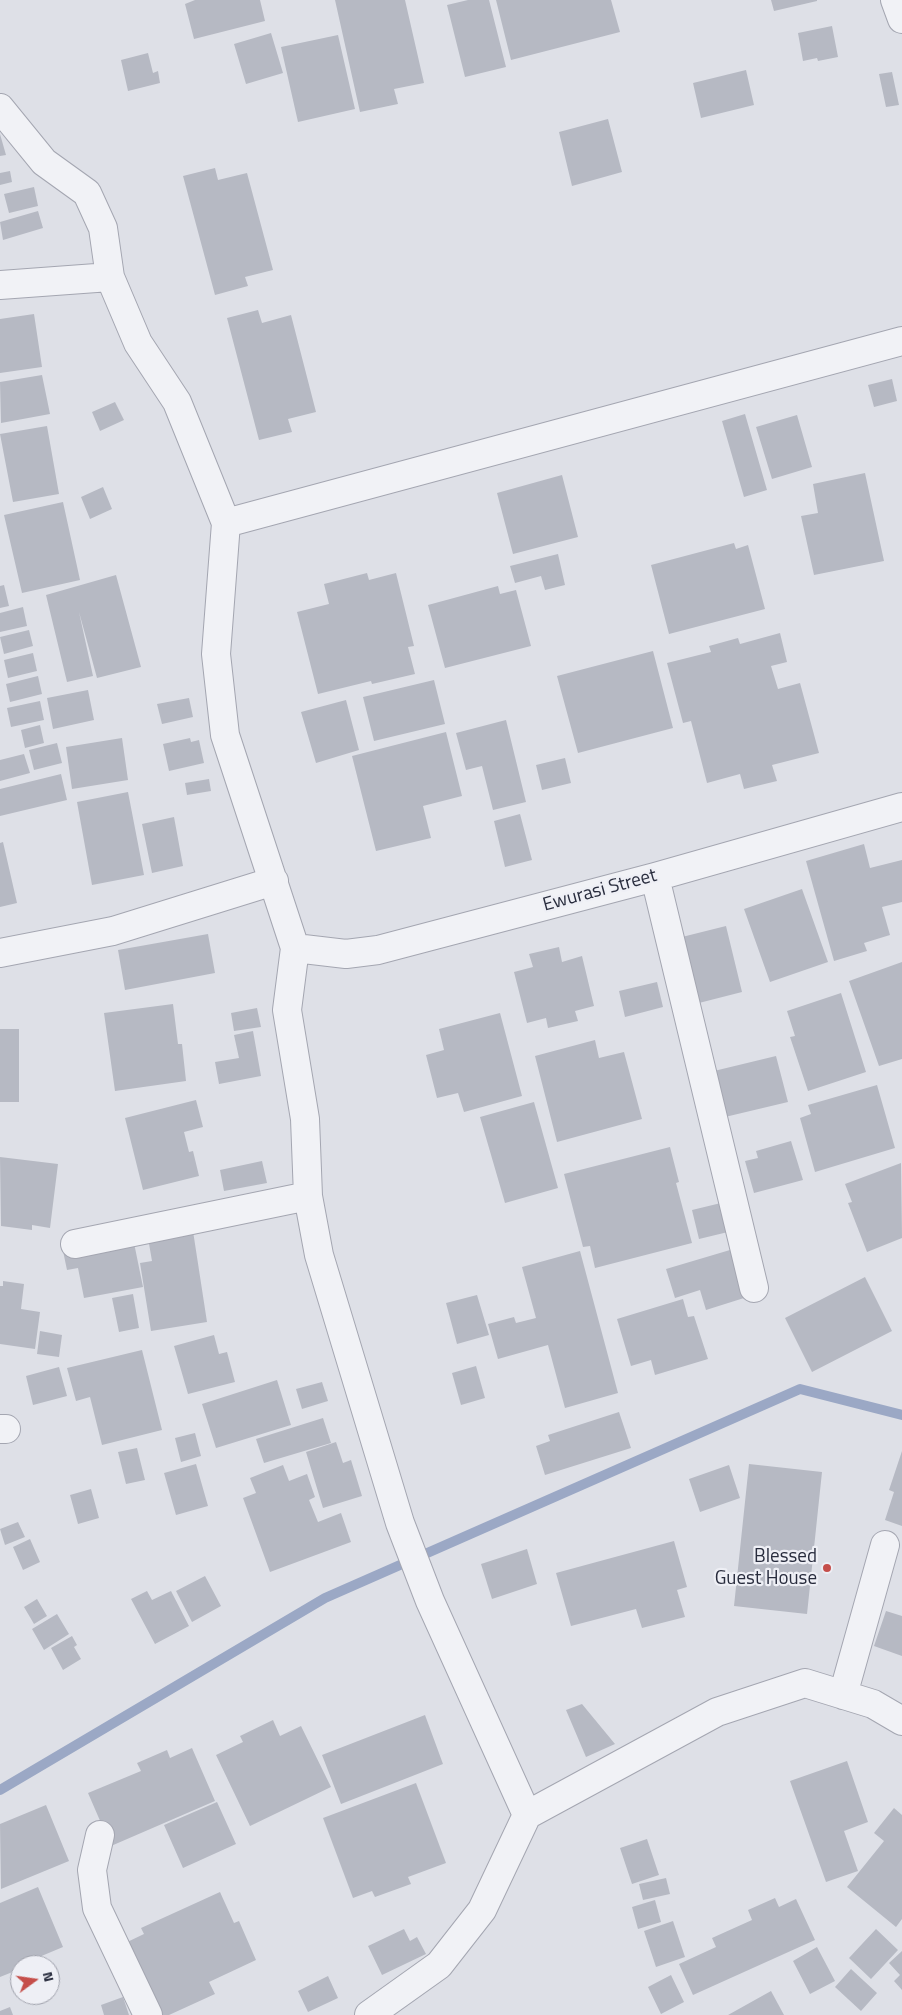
<!DOCTYPE html>
<style>
body{margin:0}
#map{position:relative;width:902px;height:2015px;overflow:hidden;background:#dee0e7;font-family:"Titillium Web",sans-serif}
canvas{display:block}
.north{position:absolute;left:10px;top:1955px;width:50px;height:50px;box-sizing:border-box;background:#eeeff5;border:1px solid #9fa1ab;border-radius:50%;rotate:76deg;font-size:14px;font-weight:700;line-height:20px;text-align:center;color:#282c3d}
.north::after{content:'';display:block;margin:auto;width:18px;height:22px;background:#c54e4a;clip-path:polygon(50% 0,100% 100%,50% 72%,0 100%)}
</style>
<div id="map">
<canvas width="902" height="2015"></canvas>
<div class="north">N</div>
</div>
<script>
const c = document.querySelector('canvas').getContext('2d');
c.lineJoin = 'round';
const shape = rows => new Path2D(rows.map(r => 'M' + r).join(''));
function trace(path, color, width, dash) { c.strokeStyle = color; c.lineWidth = width; c.lineCap = dash ? 'butt' : 'round'; c.setLineDash(dash || []); c.stroke(path); }
function paint(path, color) { c.fillStyle = color; c.fill(path, 'evenodd'); }
function write(font, color, halo, rows, align = 'center') {
  c.font = font + ' "Titillium Web",sans-serif'; c.lineWidth = 4.5; c.setLineDash([]); c.textBaseline = 'middle'; c.strokeStyle = halo; c.fillStyle = color; for (const [text, x, y, turn = 0] of rows) {
    c.save(); c.translate(x, y); c.rotate((+turn || 0) * Math.PI / 180); c.textAlign = isNaN(turn) ? turn : align; if (halo) c.strokeText(text, 0, 0); c.fillText(text, 0, 0); c.restore();
  }
}
trace(shape([
 [0,1790,325,1598,800,1389,902,1415]
]), '#9ba8c5', 10);
paint(shape([
 [195,0,260,0,265,21,194,39,185,4],
 [335,0,405,0,424,83,394,89,398,104,360,112],
 [468,0,489,0,506,67,465,77,447,5],
 [496,0,611,0,620,32,511,60],
 [771,0,817,0,817,1,774,11],
 [832,26,838,57,818,61,817,58,803,61,798,33],
 [271,33,283,73,246,84,234,44],
 [338,35,355,109,298,122,281,47],
 [148,53,153,73,158,71,160,83,128,91,121,60],
 [746,70,754,105,701,118,693,83],
 [892,72,899,105,886,107,879,74],
 [608,119,622,172,572,186,559,132],
 [0,134,6,155,0,156],
 [215,168,218,180,247,173,273,270,245,277,248,286,215,295,183,176],
 [10,171,12,182,0,185,0,173],
 [34,187,38,206,9,213,4,194],
 [38,211,43,228,3,240,0,222],
 [258,310,262,323,291,315,316,412,288,419,292,432,259,440,227,318],
 [34,314,42,367,0,373,0,319],
 [42,375,50,414,1,423,0,382],
 [892,379,897,401,874,407,868,385],
 [115,402,124,420,100,431,92,412],
 [745,414,767,490,744,497,722,421],
 [797,415,812,467,772,479,756,427],
 [47,426,59,494,13,502,0,434],
 [865,473,884,561,814,575,801,516,818,513,813,484],
 [562,475,578,537,513,554,497,493],
 [103,487,112,509,90,519,81,497],
 [63,502,80,580,22,593,4,515],
 [734,543,736,549,748,545,765,609,669,634,651,565],
 [558,554,565,585,545,590,541,576,515,583,510,566],
 [367,573,369,580,396,573,414,646,408,647,415,674,372,684,371,681,318,694,297,612,329,604,324,584],
 [116,575,141,667,97,678,79,612,93,676,67,682,46,595],
 [4,585,9,606,0,608,0,586],
 [498,586,500,594,516,590,531,646,445,668,428,605],
 [23,607,27,626,0,632,0,613],
 [29,630,33,646,4,654,0,637],
 [780,633,787,662,771,666,778,689,800,683,819,753,772,765,777,781,744,789,740,774,707,783,691,721,683,723,667,663,711,652,709,646,738,638,740,644],
 [653,651,673,728,578,753,557,676],
 [33,653,37,671,8,678,4,660],
 [38,676,42,694,10,702,6,684],
 [434,680,445,724,374,741,363,697],
 [88,690,94,720,53,729,47,698],
 [189,698,193,717,162,724,157,704],
 [346,700,359,750,316,763,301,712],
 [40,701,44,720,11,727,7,708],
 [506,720,526,802,493,810,482,766,466,770,456,733],
 [40,725,44,743,25,748,21,730],
 [446,732,462,796,423,806,431,838,376,851,352,756],
 [122,738,128,780,72,789,66,747],
 [190,738,191,742,199,740,204,763,169,771,163,744],
 [57,743,62,763,34,770,29,750],
 [24,754,30,773,0,781,0,760],
 [565,758,571,783,542,790,536,765],
 [61,774,67,800,0,816,0,789],
 [209,779,211,791,187,795,185,783],
 [128,792,144,875,92,885,77,802],
 [520,814,532,860,505,867,494,821],
 [174,817,183,866,152,873,142,824],
 [3,842,17,903,0,907,0,843],
 [864,844,870,868,902,860,902,902,882,907,890,935,864,943,867,951,834,961,806,861],
 [802,889,828,962,770,982,744,909],
 [726,926,742,992,695,1004,678,938],
 [208,934,215,973,125,990,118,950],
 [559,947,562,962,582,956,594,1006,575,1011,578,1021,548,1028,546,1018,527,1023,514,972,533,967,529,954],
 [902,962,902,1059,879,1066,849,981],
 [657,982,663,1007,625,1017,619,991],
 [841,993,866,1072,808,1091,790,1037,795,1036,787,1011],
 [173,1004,178,1044,182,1044,186,1081,115,1091,104,1013],
 [257,1008,261,1027,234,1031,231,1013],
 [500,1013,522,1096,464,1112,458,1093,437,1098,426,1055,444,1050,439,1029],
 [0,1029,19,1029,19,1102,0,1102],
 [253,1031,261,1076,219,1084,215,1062,239,1058,234,1035],
 [595,1040,599,1058,624,1052,642,1119,557,1142,535,1056],
 [776,1056,788,1102,725,1117,714,1071],
 [877,1085,895,1148,815,1172,800,1118,811,1114,808,1105],
 [196,1100,203,1127,184,1132,189,1152,193,1151,199,1176,143,1190,125,1118],
 [534,1102,558,1188,505,1203,480,1117],
 [791,1141,803,1180,754,1193,745,1161,758,1158,756,1151],
 [670,1147,679,1182,676,1183,692,1243,595,1268,590,1246,583,1247,564,1174],
 [0,1157,58,1164,50,1228,32,1225,32,1230,1,1226],
 [262,1161,267,1183,224,1191,220,1170],
 [901,1163,902,1238,867,1252,848,1203,852,1202,845,1184],
 [721,1203,728,1232,699,1239,692,1210],
 [193,1231,207,1322,151,1331,140,1263,152,1261,148,1238],
 [133,1238,143,1287,84,1298,78,1268,67,1270,63,1251],
 [730,1250,744,1298,706,1310,700,1290,675,1298,666,1269],
 [580,1251,618,1393,565,1408,548,1345,498,1359,488,1324,514,1317,516,1323,536,1318,522,1267],
 [865,1277,892,1331,812,1372,785,1318],
 [3,1281,24,1284,21,1309,40,1312,35,1349,0,1344,0,1286,3,1286],
 [133,1294,139,1328,119,1332,112,1298],
 [477,1295,489,1335,457,1344,446,1303],
 [683,1299,688,1317,694,1316,708,1359,655,1375,651,1360,631,1366,617,1319],
 [40,1331,62,1335,59,1357,37,1354],
 [214,1335,219,1354,227,1352,235,1382,188,1394,174,1346],
 [142,1350,162,1430,102,1445,90,1397,76,1401,67,1368],
 [476,1366,485,1398,461,1405,452,1373],
 [59,1367,67,1396,33,1405,26,1376],
 [277,1380,291,1425,216,1448,202,1404],
 [322,1382,328,1401,302,1409,296,1389],
 [619,1412,631,1448,545,1475,536,1446,550,1441,548,1435],
 [323,1418,331,1443,264,1463,256,1439],
 [195,1433,201,1456,181,1462,175,1438],
 [336,1442,343,1463,351,1460,362,1496,323,1508,306,1452],
 [137,1448,145,1480,126,1484,118,1452],
 [902,1451,902,1526,885,1520,894,1492,889,1490],
 [196,1464,208,1506,176,1515,164,1473],
 [749,1464,822,1472,807,1614,734,1606],
 [283,1465,289,1481,307,1474,315,1497,309,1500,318,1522,341,1513,351,1542,270,1572,243,1498,256,1493,250,1478],
 [729,1465,740,1498,700,1512,689,1479],
 [91,1489,99,1518,78,1524,70,1495],
 [18,1522,25,1537,5,1545,0,1529],
 [30,1539,40,1562,23,1570,13,1547],
 [674,1541,687,1587,677,1590,685,1617,642,1628,636,1609,571,1626,556,1573],
 [527,1549,537,1584,492,1599,481,1564],
 [205,1576,221,1606,192,1622,176,1591],
 [147,1591,152,1600,171,1591,189,1626,155,1644,131,1599],
 [37,1599,47,1616,34,1624,24,1607],
 [886,1611,902,1616,902,1656,874,1646],
 [57,1614,69,1634,44,1650,32,1629],
 [72,1636,77,1645,74,1647,81,1659,63,1670,51,1648],
 [582,1704,615,1744,586,1757,566,1710],
 [425,1715,443,1764,341,1804,322,1755],
 [273,1720,280,1736,301,1726,331,1787,250,1826,216,1755,243,1742,240,1736],
 [192,1748,215,1801,111,1846,88,1793,141,1771,137,1763,167,1750,170,1758],
 [847,1761,868,1822,844,1831,858,1871,826,1882,790,1781],
 [416,1783,446,1863,408,1877,411,1884,375,1897,372,1891,353,1898,323,1818],
 [217,1802,236,1844,183,1868,164,1825],
 [46,1805,69,1861,1,1889,0,1824],
 [894,1808,902,1815,902,1919,896,1927,847,1887,884,1841,874,1833],
 [647,1839,659,1875,632,1884,620,1848],
 [666,1878,670,1894,643,1900,639,1884],
 [38,1887,63,1947,20,1965,20,1969,0,1977,0,1903],
 [220,1892,234,1923,239,1921,256,1960,209,1982,215,1994,169,2015,154,2015,121,1945,144,1934,141,1928],
 [775,1898,779,1907,796,1899,815,1940,693,1995,679,1964,716,1947,712,1938,752,1920,748,1910],
 [655,1900,661,1922,638,1929,632,1907],
 [673,1921,685,1957,656,1967,644,1931],
 [404,1929,410,1941,417,1937,426,1954,382,1975,368,1946],
 [876,1929,898,1950,871,1979,849,1958],
 [817,1947,835,1981,810,1994,793,1961],
 [902,1951,902,1990,894,1981,900,1975,889,1963],
 [851,1969,877,1993,861,2011,835,1987],
 [671,1975,684,2002,661,2014,648,1987],
 [328,1976,338,1998,308,2012,298,1991],
 [771,1991,784,2015,728,2015],
 [123,1997,129,2015,104,2015,101,2005],
 [10,2007,13,2015,0,2015,0,2011]
]), '#b6b9c3');
const minor = shape([
 [895,0,902,19],
 [0,108,44,162,87,193,103,228,110,277,138,343,177,402,226,523,216,654,225,735,295,948,287,1010,305,1119,308,1196,319,1255,400,1523,430,1601,527,1815],
 [0,285,110,277],
 [226,523,902,341],
 [655,877,754,1288],
 [295,948,346,954,378,950,655,877,902,807],
 [0,953,113,931,274,881],
 [75,1244,308,1196],
 [0,1429,6,1429],
 [843,1695,885,1545],
 [100,1835,92,1870,97,1908,148,2015],
 [369,2015,439,1965,482,1910,527,1815,717,1712,805,1683,873,1704,902,1721]
]);
trace(minor, '#a4a6b1', 30);
trace(minor, '#f1f2f6', 28);
for (const [x, y, r, color] of [
 [827,1568,5,"#c54e4a"]
]) { const dot = new Path2D(); dot.arc(x, y, r, 0, 2 * Math.PI); c.fillStyle = color; c.fill(dot); trace(dot, '#eeeff5', 2); }
write('19px', '#282c3d', '#eeeff5', [
 ["Ewurasi Street",600,891,-15]
]);
write('19px', '#282c3d', '#eeeff5', [
 ["Blessed",817,1557],
 ["Guest House",817,1579]
], 'right');
</script>
